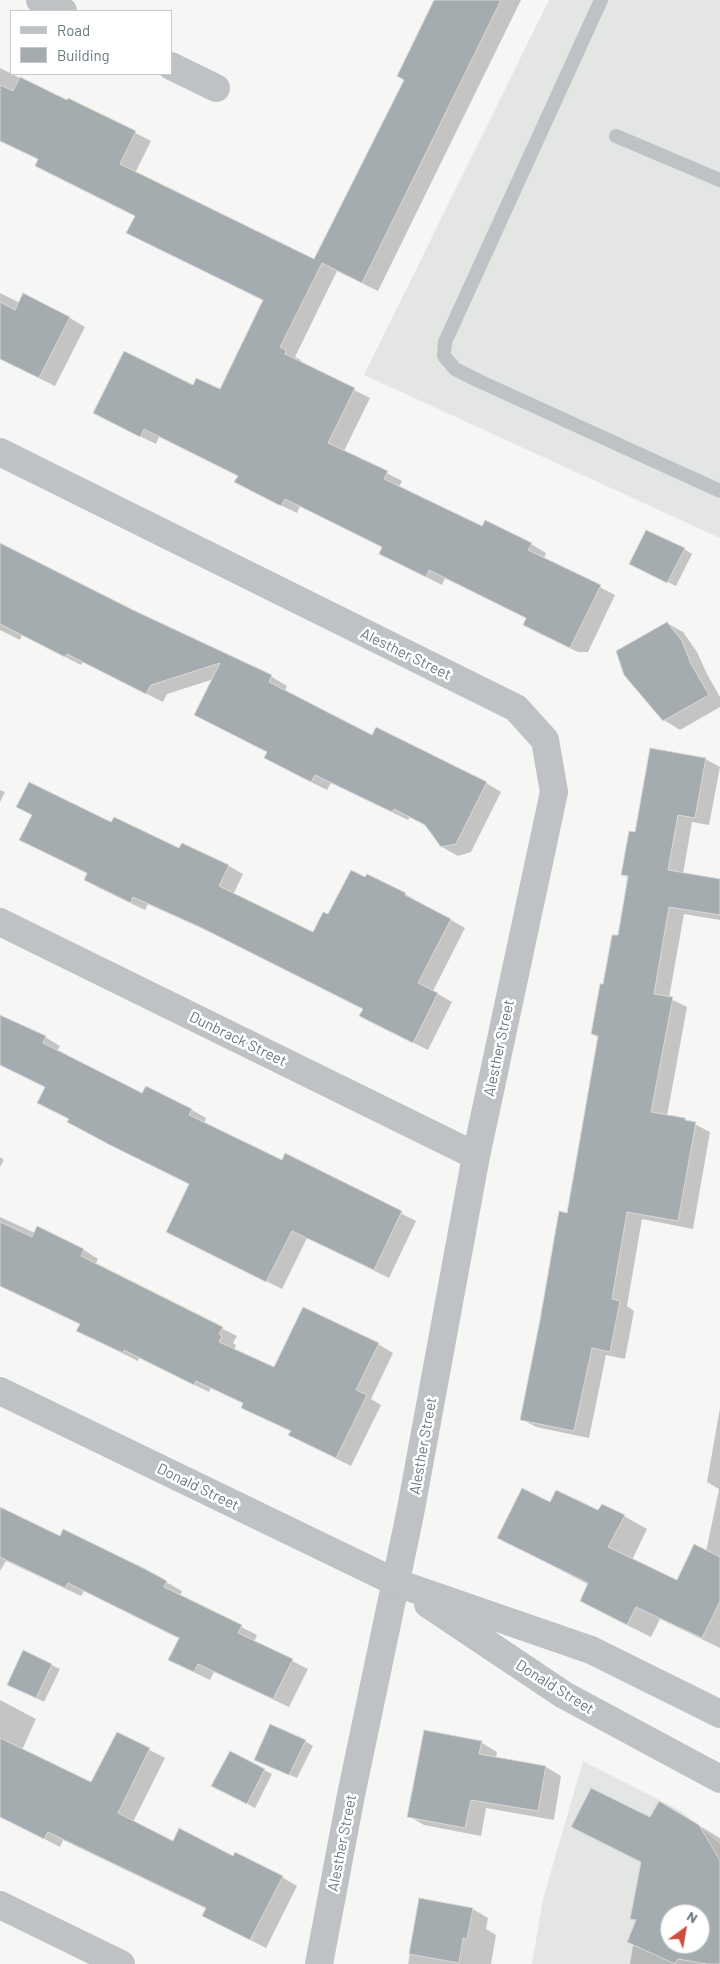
<!DOCTYPE html>
<style>
body{margin:0}
#map{position:relative;width:720px;height:1964px;overflow:hidden;background:#f6f6f4;font-family:Barlow,sans-serif}
canvas{display:block}
.legend{position:absolute;left:10px;top:10px;width:162px;height:65px;box-sizing:border-box;background:#fff;border:1px solid #c3c9cd;margin:0;padding:6px 9px;list-style:none;font-size:15px;color:#697981}
.legend li{display:flex;align-items:center;gap:10px;height:25px}
.legend b{width:25px;border:1px solid #c3c9cd}
.north{position:absolute;left:660px;top:1904px;width:50px;height:50px;box-sizing:border-box;background:#fff;border:1px solid #c3c9cd;border-radius:50%;rotate:32deg;font-size:14px;font-weight:700;line-height:20px;text-align:center;color:#697981}
.north::after{content:'';display:block;margin:auto;width:18px;height:22px;background:#cd4d3d;clip-path:polygon(50% 0,100% 100%,50% 72%,0 100%)}
</style>
<div id="map">
<canvas width="720" height="1964"></canvas>
<ul class="legend">
<li><b style="height:6px;background:#bec2c5"></b>Road</li>
<li><b style="height:14px;background:#a4acb0"></b>Building</li>
</ul>
<div class="north">N</div>
</div>
<script>
const c = document.querySelector('canvas').getContext('2d');
c.lineJoin = 'round';
function paint(path, color) { c.fillStyle = color; c.fill(path, 'evenodd'); }
const shape = rows => new Path2D(rows.map(r => 'M' + r).join(''));
function trace(path, color, width, dash) { c.strokeStyle = color; c.lineWidth = width; c.lineCap = dash ? 'butt' : 'round'; c.setLineDash(dash || []); c.stroke(path); }
function write(font, color, halo, rows, align = 'center') {
  c.font = font + ' Barlow,sans-serif'; c.lineWidth = 5; c.setLineDash([]); c.textBaseline = 'middle'; c.strokeStyle = halo; c.fillStyle = color; for (const [text, x, y, turn = 0] of rows) {
    c.save(); c.translate(x, y); c.rotate((+turn || 0) * Math.PI / 180); c.textAlign = isNaN(turn) ? turn : align; if (halo) c.strokeText(text, 0, 0); c.fillText(text, 0, 0); c.restore();
  }
}
paint(shape([
 [549,0,720,0,720,538,364,375],
 [583,1761,681,1811,720,1844,720,1964,532,1964,543,1899],
 [670,1914,700,1914,700,1944,670,1944]
]), '#e4e6e4');
paint(shape([
 [436,0,521,0,378,291,337,271,295,357,301,360,300,363,370,398,344,451,402,481,399,487,483,528,531,544,546,553,544,558,615,595,588,652,578,652,540,634,525,625,528,619,445,578,442,585,396,562,384,548,300,506,297,513,251,491,239,476,159,437,156,444,110,422,194,386,221,391,264,301,143,241,136,216,39,160,0,141,0,68,68,102,69,99,151,141,135,173,315,261,405,80],
 [0,293,20,303,70,318,85,327,55,386,0,359],
 [0,545,132,611,272,677,287,686,284,692,373,737,486,783,501,792,471,852,458,856,442,847,427,826,410,817,408,820,331,783,327,790,281,767,214,679,167,694,163,702,83,662,81,665,22,635,20,640,0,630],
 [684,549,692,554,676,586,639,568],
 [667,623,683,632,697,652,707,674,720,697,720,707,680,730,664,720,626,674],
 [705,759,720,767,709,825,692,822,683,874,720,880,720,920,684,914,669,998,687,1007,667,1116,685,1119,710,1132,693,1229,642,1219,627,1306,634,1311,625,1359,606,1355,589,1438,536,1427,521,1419,568,1214,599,1038,592,1034,604,986,619,937,629,878,622,874,636,833],
 [0,790,5,792,0,802],
 [112,824,180,850,183,844,229,866,243,874,233,895,314,934,329,916,405,894,465,928,433,991,452,1002,428,1050,375,1024,364,1009,216,935,148,904,145,910,99,888,85,879,88,874,20,840],
 [0,1032,45,1037,60,1046,57,1051,143,1094,192,1110,206,1118,204,1124,282,1162,285,1155,416,1221,389,1278,307,1238,282,1289,168,1232,190,1184,70,1119,46,1087,0,1064],
 [0,1157,4,1160,0,1167],
 [0,1217,35,1233,38,1228,84,1250,98,1259,95,1265,237,1336,233,1343,236,1345,234,1350,275,1369,378,1344,393,1353,371,1399,381,1405,351,1466,305,1443,290,1435,292,1432,242,1408,244,1404,211,1388,209,1392,139,1358,138,1361,93,1339,78,1331,81,1325,0,1285],
 [720,1408,720,1648,660,1619,651,1637,605,1614,581,1601,589,1585,499,1538,551,1504,624,1516,647,1529,632,1560,677,1582,706,1552,719,1489,707,1482],
 [0,1508,60,1537,141,1568,182,1591,180,1596,257,1635,254,1642,308,1669,289,1707,214,1672,210,1680,185,1668,169,1659,180,1639,84,1591,81,1596,6,1561,0,1571],
 [24,1652,60,1669,44,1702,16,1688],
 [0,1700,36,1719,22,1750,92,1784,117,1733,165,1758,133,1822,173,1843,233,1857,282,1877,297,1886,266,1948,219,1924,207,1909,63,1840,60,1847,0,1816],
 [305,1741,313,1746,297,1778,263,1764],
 [482,1743,497,1752,496,1758,546,1767,561,1776,554,1820,486,1808,481,1836,424,1825,409,1816],
 [264,1770,272,1774,255,1808,221,1790],
 [683,1816,720,1838,720,1964,630,1964,637,1922,631,1918,642,1863,572,1827],
 [670,1914,700,1914,700,1944,670,1944],
 [420,1899,473,1909,488,1918,486,1929,496,1935,491,1964,408,1964]
]), '#0003');
const building = shape([
 [434,0,501,0,362,283,322,263,280,347,286,350,285,354,355,388,328,443,388,471,384,479,482,526,485,520,532,543,528,550,601,585,570,648,523,625,526,618,429,570,426,577,379,554,382,547,285,499,281,506,234,482,238,476,144,429,140,437,93,413,124,351,193,385,196,378,220,389,263,300,126,233,135,216,35,166,38,159,0,141,0,85,13,91,20,77,67,100,68,98,136,131,120,164,314,259,404,80,397,76,434,0],
 [23,293,70,317,39,378,0,359,0,302,15,310,23,293],
 [646,530,685,548,667,583,629,564,646,530],
 [0,543,133,610,272,675,269,682,372,735,376,727,487,782,456,844,441,847,425,825,394,809,392,812,315,775,311,782,264,758,267,752,194,715,220,663,151,685,146,694,67,654,65,657,0,624,0,543],
 [667,622,682,641,691,664,709,695,663,721,624,675,616,651,667,622],
 [650,748,706,758,695,818,678,815,668,870,720,879,720,915,669,907,654,994,673,997,651,1112,685,1118,685,1120,696,1122,678,1221,627,1212,612,1299,620,1301,610,1352,592,1348,574,1431,520,1420,540,1320,559,1211,567,1213,598,1036,591,1034,600,984,603,984,612,935,618,935,628,876,621,875,629,831,635,832,650,748],
 [29,782,111,822,114,817,179,848,182,843,229,865,219,886,313,932,323,912,328,914,351,870,365,877,367,874,406,893,405,895,451,919,418,983,438,993,413,1043,359,1016,363,1009,200,927,133,897,131,903,84,880,87,873,19,840,32,815,16,807,29,782],
 [0,1015,46,1036,43,1043,142,1093,146,1086,192,1109,189,1115,282,1160,285,1153,402,1211,374,1270,292,1231,266,1282,166,1232,189,1184,110,1145,67,1122,69,1119,37,1103,45,1087,0,1065,0,1015],
 [0,1222,32,1237,37,1226,84,1249,81,1256,223,1327,219,1334,222,1336,219,1342,274,1367,303,1307,379,1343,356,1390,367,1395,336,1458,288,1435,291,1431,241,1408,243,1403,196,1381,194,1385,124,1350,123,1353,76,1331,80,1324,0,1286,0,1222],
 [522,1488,550,1502,556,1490,598,1510,602,1504,625,1515,608,1547,677,1580,694,1544,720,1557,720,1601,702,1638,636,1607,627,1625,580,1601,588,1583,497,1538,522,1488],
 [0,1507,60,1536,63,1529,145,1569,167,1581,164,1587,242,1625,238,1633,293,1659,273,1699,198,1664,194,1672,168,1660,179,1638,68,1583,65,1588,0,1557,0,1507],
 [23,1650,52,1664,36,1698,7,1685,23,1650],
 [270,1724,306,1740,289,1775,254,1760,270,1724],
 [424,1730,482,1741,479,1754,546,1766,538,1811,471,1800,465,1828,407,1817,424,1730],
 [117,1732,150,1748,118,1813,173,1841,179,1828,233,1856,235,1852,283,1876,250,1940,202,1916,206,1908,48,1832,44,1839,0,1817,0,1738,91,1782,117,1732],
 [230,1751,265,1769,247,1804,211,1786,230,1751],
 [591,1788,650,1817,659,1801,699,1825,720,1860,720,1964,707,1964,678,1959,675,1964,627,1942,636,1920,630,1919,641,1862,571,1827,591,1788],
 [670,1914,700,1914,700,1944,670,1944,670,1914],
 [419,1898,473,1908,467,1939,463,1938,459,1963,409,1954,419,1898]
]);
paint(building, '#a4acb0');
trace(building, '#d8d8d6', 1);
trace(shape([
 [601,0,445,342,444,356,455,369,479,381,720,491],
 [616,136,720,180]
]), '#bec2c5', 14);
trace(shape([
 [40,0,63,11],
 [171,66,216,88],
 [0,452,516,708,545,740,554,792,476,1156,410,1514,351,1795,319,1964],
 [0,922,476,1156],
 [0,1905,121,1964]
]), '#bec2c5', 28);
trace(shape([
 [0,1391,397,1583,591,1650,720,1714],
 [428,1604,564,1695,720,1779]
]), '#bec2c5', 28);
write('15px', '#697981', '#fff', [
 ["Alesther Street",406,654,26],
 ["Dunbrack Street",238,1039,26],
 ["Alesther Street",499,1048,-78],
 ["Alesther Street",423,1446,-80],
 ["Donald Street",198,1487,26],
 ["Donald Street",555,1687,32],
 ["Alesther Street",342,1843,-79]
]);
</script>
